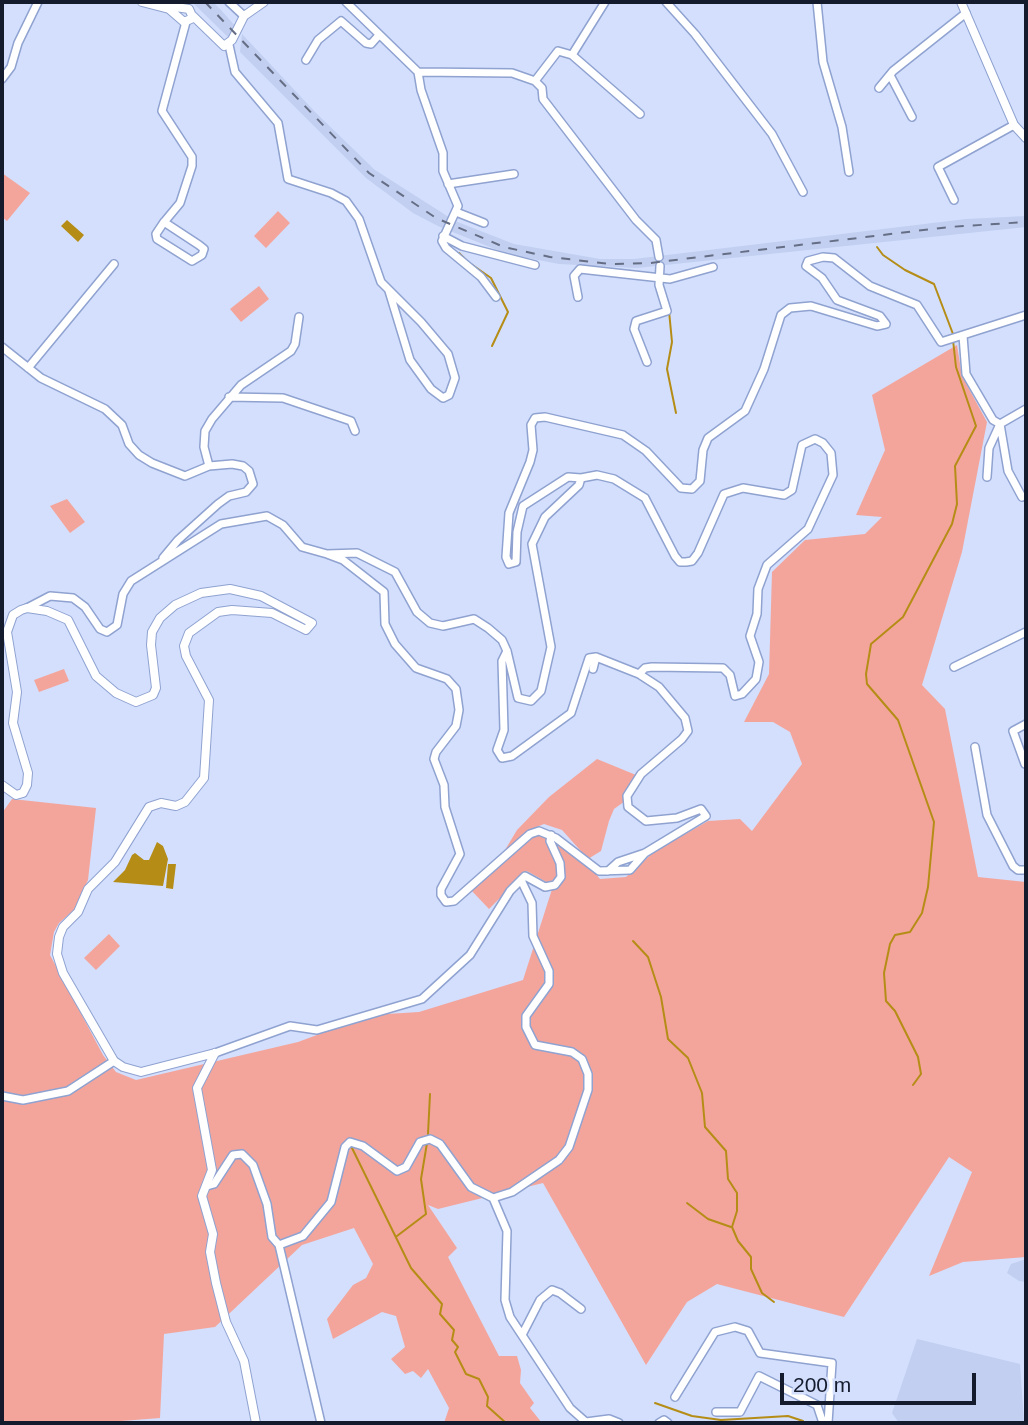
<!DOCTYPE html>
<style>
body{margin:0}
#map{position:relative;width:1028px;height:1425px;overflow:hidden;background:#d3dffd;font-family:Helvetica,sans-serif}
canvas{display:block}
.frame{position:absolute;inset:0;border:4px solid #141b2d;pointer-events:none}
.scale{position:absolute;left:780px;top:1373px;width:196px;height:32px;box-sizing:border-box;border:4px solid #141b2d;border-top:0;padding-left:9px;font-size:21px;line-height:24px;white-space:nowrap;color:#141b2d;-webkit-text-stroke:5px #d3dffd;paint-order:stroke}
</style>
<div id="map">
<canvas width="1028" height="1425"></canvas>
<div class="frame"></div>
<div class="scale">200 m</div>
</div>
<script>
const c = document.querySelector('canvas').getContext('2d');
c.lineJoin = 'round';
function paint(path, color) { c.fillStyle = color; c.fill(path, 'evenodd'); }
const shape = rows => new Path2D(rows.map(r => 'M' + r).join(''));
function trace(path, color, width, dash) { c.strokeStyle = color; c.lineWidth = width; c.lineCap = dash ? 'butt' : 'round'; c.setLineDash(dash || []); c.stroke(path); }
paint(shape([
 [192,2,213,2,221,10,236,27,229,38],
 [242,34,316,113,375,170,455,221,514,244,600,259,634,259,966,219,1026,216,1026,227,637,268,559,264,507,254,438,226,413,213,366,178,240,52],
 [1026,1259,1026,1282,1019,1281,1007,1273,1011,1264],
 [917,1339,1020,1364,1024,1423,899,1423,892,1413]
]), '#c2cff0');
paint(shape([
 [2,173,30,193,7,221,2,217],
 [278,211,290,223,266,248,254,236],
 [259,286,269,299,241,322,230,309],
 [957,345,962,376,987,422,962,552,922,685,945,709,978,877,1026,882,1026,1257,963,1262,929,1276,972,1172,949,1157,844,1317,717,1284,687,1302,646,1365,543,1183,438,1209,428,1205,457,1248,448,1257,499,1356,517,1356,521,1370,520,1383,534,1403,530,1408,542,1423,444,1423,449,1408,428,1369,421,1378,413,1371,405,1374,391,1359,405,1347,396,1316,382,1312,333,1339,327,1319,353,1285,366,1278,373,1264,354,1228,302,1245,215,1327,164,1334,160,1418,96,1423,2,1423,2,813,12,799,96,808,88,880,75,909,59,923,54,932,50,955,103,1055,116,1072,136,1080,298,1042,371,1015,419,1012,523,980,554,883,562,882,565,872,556,842,591,868,600,879,626,877,654,852,708,821,740,819,752,831,802,764,790,732,773,722,744,722,769,674,772,572,805,540,865,534,882,517,856,515,885,450,872,395],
 [67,499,85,522,70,533,50,506],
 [64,669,69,681,39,692,34,680],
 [597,759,636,775,626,793,625,801,614,809,609,821,601,851,588,859,562,830,544,824,529,830,505,850,517,830,549,797],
 [534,834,546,838,558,864,558,877,548,883,527,871,489,909,471,890],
 [109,934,120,946,96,970,84,958]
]), '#f4a59b');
paint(shape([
 [67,220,84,235,78,242,61,226],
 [157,842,163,846,168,859,163,886,113,882,125,870,132,855,135,853,144,860,149,860],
 [168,864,176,864,173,889,166,888]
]), '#b58d16');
trace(shape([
 [877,247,883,255,905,270,934,284,953,334],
 [459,253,466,260],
 [471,264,491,278,508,312,492,346],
 [664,291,668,302],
 [669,311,672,342,667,369,676,413],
 [633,941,648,957,661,997,668,1039,688,1058,702,1093,705,1127,726,1151,728,1179,737,1193,737,1211,732,1227,738,1241,751,1257,751,1269,762,1293,774,1302],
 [913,1085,921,1074,918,1057,895,1011,886,1001,884,973,890,944,895,935,910,932,922,913,928,887,934,822,898,720,867,684,866,674,871,644,903,617,952,524,957,504,955,466,976,426,956,367,953,340],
 [428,1134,430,1094],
 [352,1148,411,1268,442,1304,440,1314,454,1330,452,1340,458,1347,455,1352,466,1374,479,1379,488,1397,487,1406,506,1423],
 [687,1203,708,1219,731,1227],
 [397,1236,426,1214,421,1179,427,1143],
 [655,1403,692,1416,721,1420,788,1416,803,1421]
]), '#b58d16', 2);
const minor = shape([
 [229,2,244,16],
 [346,2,418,72,512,73,535,81,542,88,543,99,636,220,656,240,659,257],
 [666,2,695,34,772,134,803,192],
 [817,2,823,62,842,127,849,172],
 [229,45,235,72,278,123,288,179,331,193,346,201,359,219,381,282,421,322,448,354,455,378,449,395,443,398,431,389,410,360,389,291],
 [572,55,640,114],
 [306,60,318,40,341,21,366,43,371,44,379,35],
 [418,72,421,90,443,153,443,171,458,206,442,241,446,248,481,277,496,297],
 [890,75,912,117],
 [2,79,11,67,18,43,38,2],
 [535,81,558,51,572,55,605,2],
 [879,88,893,71,966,13],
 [448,184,514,174],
 [954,200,938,167,1014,125],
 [456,212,484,223],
 [164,222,199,245,204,249,202,255,192,261,157,239,156,234,164,222,165,221,180,203,192,166,192,157,162,111,186,22],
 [443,236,462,246,535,265],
 [578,297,574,276,580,269,670,279,713,267],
 [963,336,966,374,993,420,1000,424,1008,471,1022,497],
 [2,347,41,378,105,409,122,425,129,444,139,455,152,463,185,476,209,466,232,464,243,466,249,471,253,484,246,492,229,496,218,504,178,540,163,558],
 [647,362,634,329,636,321,667,311,659,285,660,266],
 [28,368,114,264],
 [229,397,283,398,351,421,355,431],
 [209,466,204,447,205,431,212,419,241,385,291,351,295,344,299,317],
 [987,477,989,448,1000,424,1026,409],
 [581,478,597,475,614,479,645,498,675,556,680,562,686,562,692,561,698,553,724,494,743,488,784,495,792,490,802,445,815,439,823,443,831,453,833,475,808,529,767,565,758,589,757,614,750,636,759,662,756,679,742,694,735,696,730,675,723,668,652,667,645,668,639,674],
 [327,554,343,560,384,592,385,624,395,644,416,668,447,679,456,689,459,710,456,726,436,752,434,759,444,785,445,807,460,854,441,889,441,895,446,902,454,901,530,834,539,831,556,838,599,871,630,870,645,853],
 [27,608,50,596,73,598,85,607,100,629,107,632,117,625,123,594,131,581,221,524,267,516,283,525,302,547,327,554,357,553,395,572,417,612,430,623,443,626,474,619,488,628,502,640,507,651,518,698,531,701,541,691,551,647,532,544,545,517,579,485,581,478,568,477,523,506,517,532,516,562,509,564,506,557,509,513,530,462,533,450,531,425,535,418,545,417,623,435,646,451,681,488,692,489,700,481,703,450,708,438,745,411,764,369,781,315,790,308,811,306,877,326,886,324,880,316,837,300,822,278,806,266,808,261,823,257,834,258,870,286,917,305,941,342,1026,315],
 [507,651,502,661,504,730,497,750,502,758,512,756,571,713,589,658,596,657,639,674,659,687,685,718,688,731,682,739,641,774,627,796,628,807,646,821,677,818,701,809,706,816,645,853,618,862,608,871],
 [954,667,1026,632],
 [593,669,596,657],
 [975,747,987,815,1013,866,1018,870,1026,870],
 [1025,764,1013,731,1026,724],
 [215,1053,290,1026,317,1030,422,999,470,955,510,891,525,876,545,887,555,885,561,877,560,863,550,841,551,835],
 [2,1096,23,1100,68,1091,114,1061],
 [207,1186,214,1184,233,1155,242,1154,253,1165,267,1204,272,1237,279,1245,321,1423],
 [493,1198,507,1231,505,1300,510,1317,570,1408,587,1423],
 [279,1245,303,1236,331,1202,345,1147,350,1142,363,1146,397,1171,406,1167,420,1142,430,1139,440,1144,471,1187,493,1198,512,1192,559,1160,569,1147,588,1090,588,1074,582,1059,572,1052,535,1045,526,1027,526,1016,549,984,549,971,533,936,532,903,521,880],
 [522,1335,540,1300,552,1290,560,1293,581,1309],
 [675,1397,715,1332,735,1327,748,1331,760,1353,832,1363,828,1423],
 [716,1412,740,1412,759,1376,817,1405,823,1423],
 [586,1422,609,1419,619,1423],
 [659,1423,664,1420,668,1423]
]);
const tertiary = shape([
 [142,2,169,9,184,22,193,18,189,9,155,4],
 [961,2,1014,125,1026,138],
 [193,16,224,46,232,40,244,16,264,2],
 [2,785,16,795,23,793,27,785,28,773,13,723,17,692,7,632,13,615,21,610,27,608,47,611,68,620,96,676,116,693,136,702,153,695,156,688,151,645,152,632,160,618,175,605,201,593,230,589,261,596,312,623,306,630,272,613,232,610,218,612,189,633,184,646,186,656,209,700,204,778,185,802,176,806,161,803,149,807,115,862,88,889,78,912,63,927,59,937,57,954,63,973,114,1061,123,1067,141,1072,215,1053],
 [215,1053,197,1088,212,1170,202,1196,213,1234,210,1252,216,1283,226,1322,244,1361,256,1423]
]);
trace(minor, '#8fa2d0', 10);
trace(tertiary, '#8fa2d0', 10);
trace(minor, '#fff', 7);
trace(tertiary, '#fff', 8);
trace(shape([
 [205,2,369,173,436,218,504,247,550,257,610,264,650,263,949,227,1026,222]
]), '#656e85', 2, [9, 9]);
</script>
